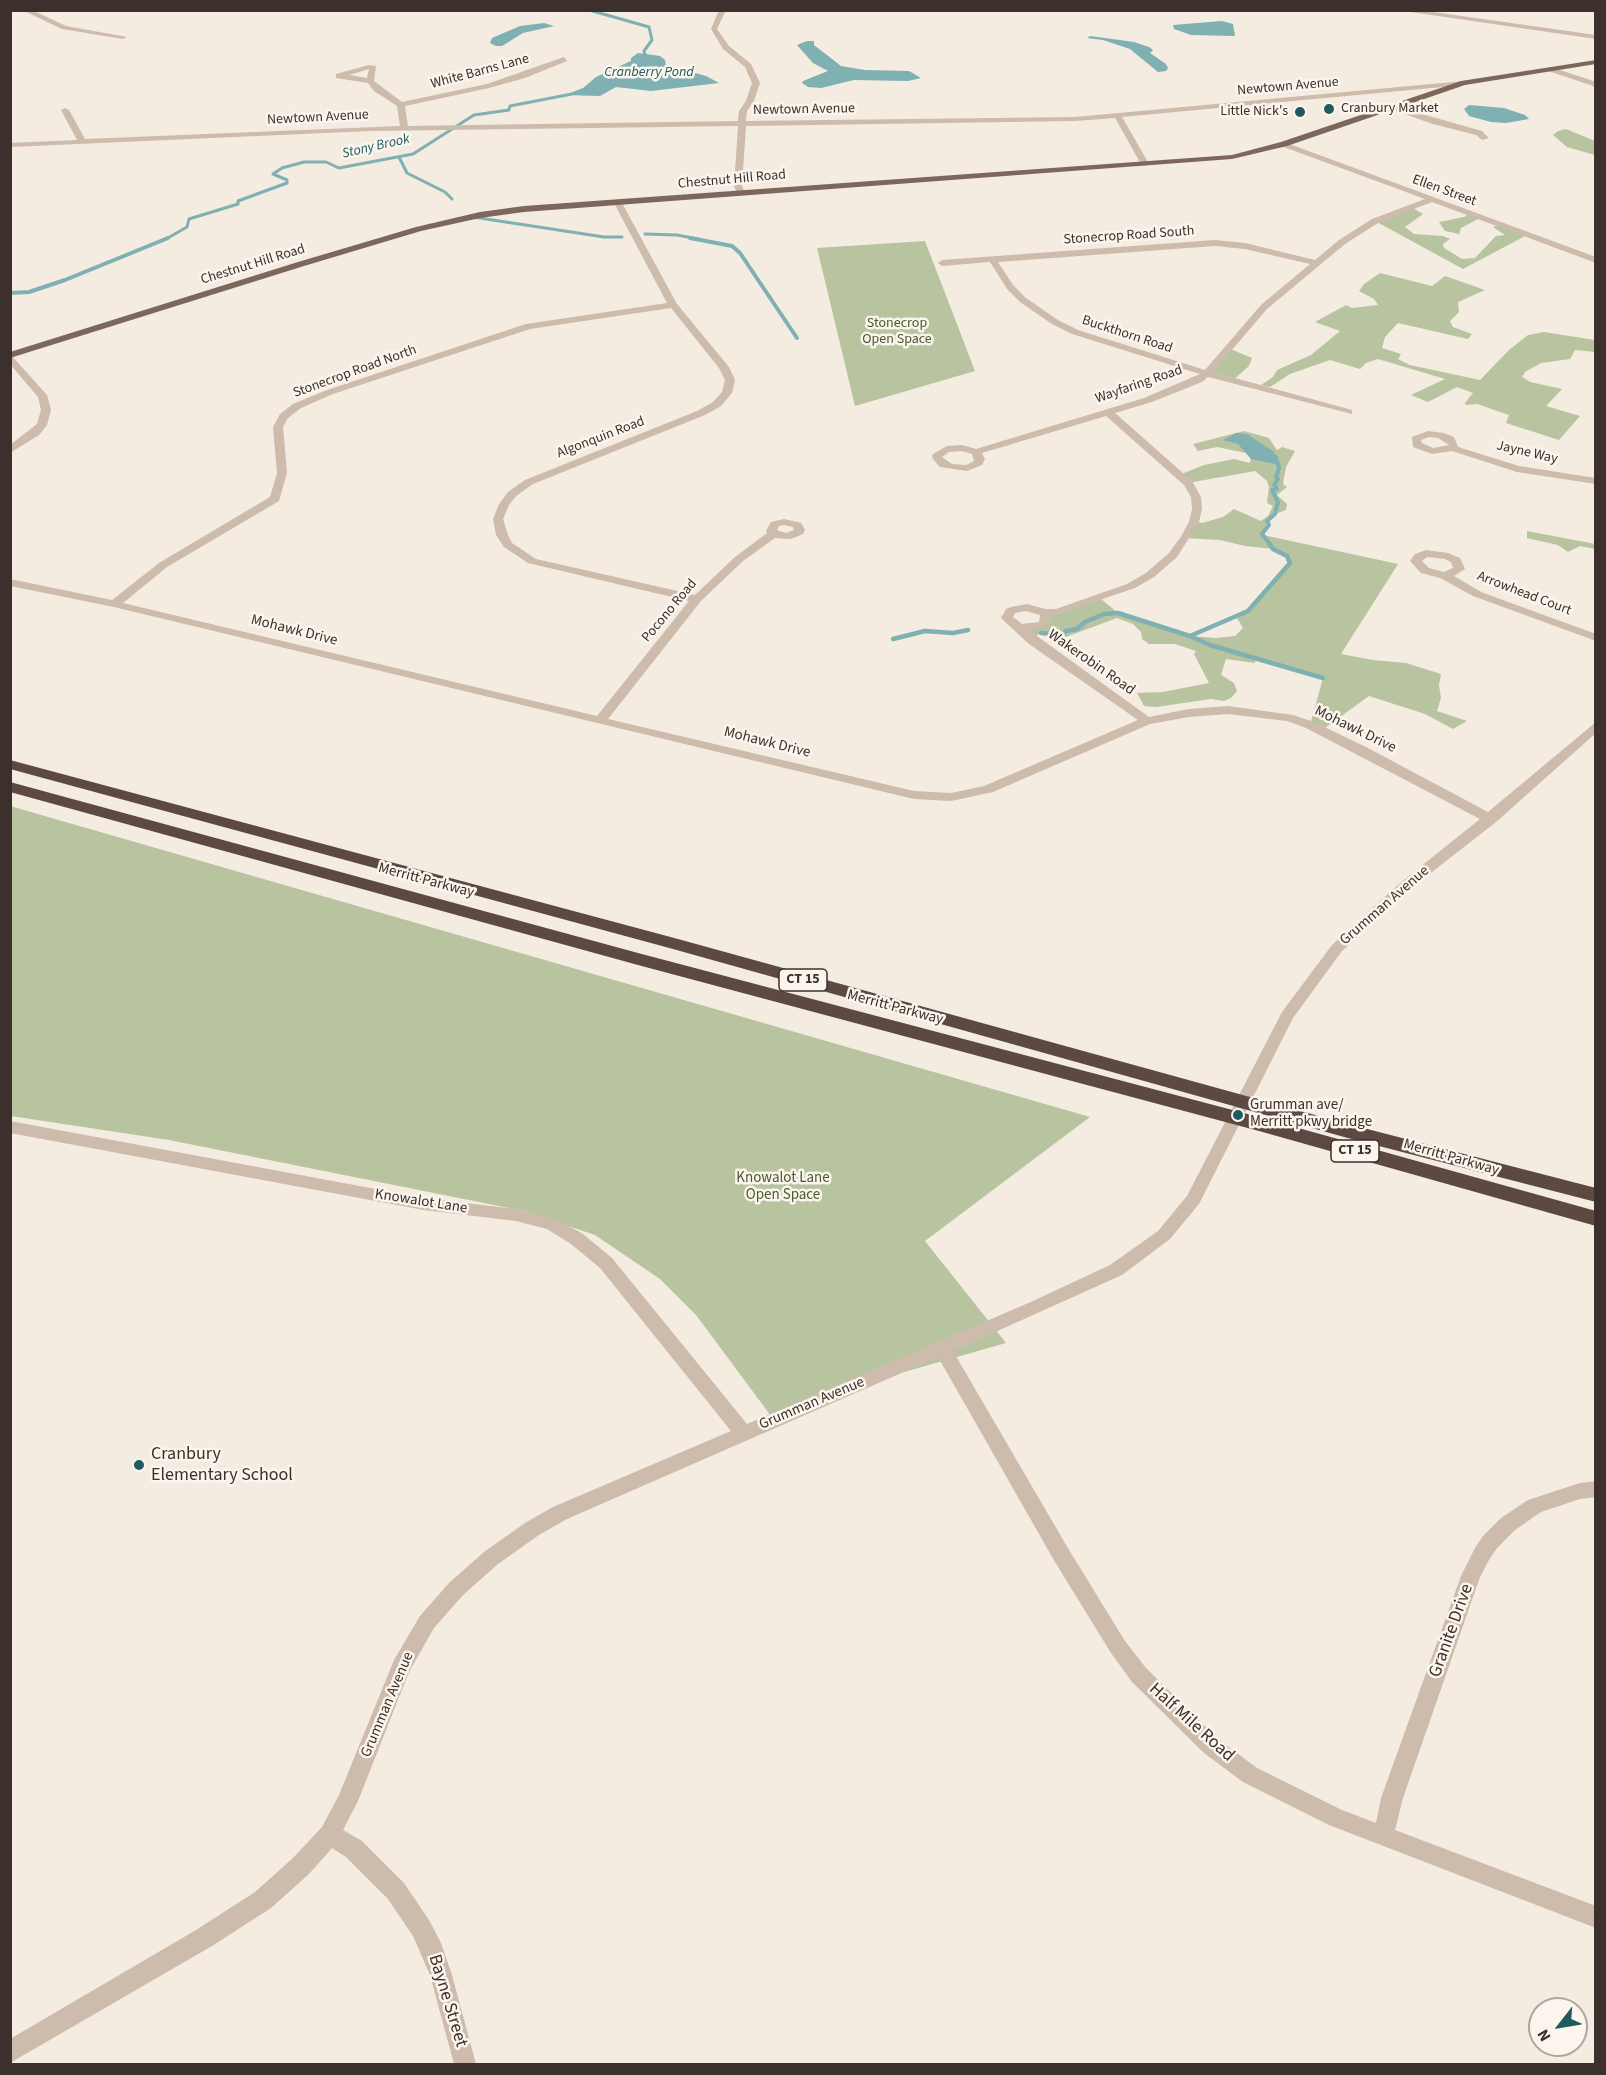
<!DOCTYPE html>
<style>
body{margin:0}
#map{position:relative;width:1606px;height:2075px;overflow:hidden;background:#f4ebe1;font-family:"Source Sans 3",sans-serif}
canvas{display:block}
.frame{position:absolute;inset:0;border:12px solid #3b302b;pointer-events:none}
.north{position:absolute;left:1528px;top:1997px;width:60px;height:60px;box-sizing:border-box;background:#fbf5ee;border:2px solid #aea6a0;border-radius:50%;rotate:239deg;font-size:16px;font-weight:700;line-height:24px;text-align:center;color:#3b302b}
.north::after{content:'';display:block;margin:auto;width:21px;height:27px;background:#1f5a5e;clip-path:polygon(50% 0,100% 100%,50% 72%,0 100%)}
</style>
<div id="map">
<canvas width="1606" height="2075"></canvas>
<div class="frame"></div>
<div class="north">N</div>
</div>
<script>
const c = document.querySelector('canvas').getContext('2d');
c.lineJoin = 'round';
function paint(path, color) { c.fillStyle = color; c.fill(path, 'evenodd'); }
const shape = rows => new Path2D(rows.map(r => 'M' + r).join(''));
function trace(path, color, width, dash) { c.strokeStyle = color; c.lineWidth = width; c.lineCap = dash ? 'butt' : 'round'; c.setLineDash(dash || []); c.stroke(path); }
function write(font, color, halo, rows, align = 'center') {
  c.font = font + ' "Source Sans 3",sans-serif'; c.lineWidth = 5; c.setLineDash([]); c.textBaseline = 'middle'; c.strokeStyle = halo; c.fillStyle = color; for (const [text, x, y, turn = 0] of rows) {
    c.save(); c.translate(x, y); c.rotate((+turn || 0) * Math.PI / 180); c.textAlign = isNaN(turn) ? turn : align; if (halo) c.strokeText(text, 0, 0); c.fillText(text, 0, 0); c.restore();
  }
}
paint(shape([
 [1566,129,1595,141,1595,155,1567,147,1553,135,1558,131],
 [1411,207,1423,214,1405,227,1414,234,1443,236,1450,239,1443,244,1444,248,1462,259,1475,258,1496,236,1505,235,1493,227,1499,225,1527,235,1463,269,1375,221],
 [1469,214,1480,218,1461,228,1459,234,1445,231,1439,222,1464,217],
 [925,241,975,371,855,406,817,248],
 [1380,273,1432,286,1445,276,1485,290,1458,302,1459,312,1450,321,1453,327,1472,334,1468,339,1398,323,1385,337,1382,348,1401,354,1398,359,1410,365,1480,380,1509,350,1528,335,1544,332,1595,340,1595,352,1575,350,1570,359,1541,363,1525,372,1522,377,1530,382,1562,389,1546,406,1580,416,1559,440,1506,423,1509,415,1477,404,1466,405,1465,403,1473,393,1457,387,1428,402,1411,395,1445,379,1378,359,1366,363,1360,369,1330,360,1290,374,1270,387,1261,385,1273,377,1277,370,1311,355,1340,331,1315,322,1346,305,1352,308,1378,305,1374,299,1359,291,1364,284],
 [1228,348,1252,358,1249,366,1232,381,1208,374],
 [1244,431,1269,438,1277,450,1282,447,1295,451,1286,467,1283,484,1287,487,1277,495,1287,504,1286,510,1275,514,1269,518,1263,535,1398,564,1341,654,1373,660,1406,663,1441,674,1439,685,1441,698,1437,711,1467,721,1453,729,1425,714,1369,696,1322,730,1310,725,1323,678,1256,657,1255,663,1226,659,1221,675,1234,683,1237,691,1231,698,1224,701,1211,699,1156,707,1144,706,1137,693,1163,692,1209,683,1194,654,1196,651,1175,644,1149,644,1142,639,1141,632,1133,624,1117,618,1063,638,1038,634,1033,641,1026,629,1033,628,1047,617,1100,598,1118,613,1190,636,1216,638,1235,636,1243,628,1235,615,1248,611,1283,572,1291,560,1273,549,1245,546,1220,540,1185,538,1194,522,1202,523,1223,517,1234,509,1261,521,1268,516,1273,506,1267,503,1269,487,1267,481,1255,471,1188,483,1179,475,1204,465,1234,459,1250,463,1251,457,1246,453,1217,447,1198,451,1193,444],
 [1527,531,1595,544,1595,549,1580,546,1568,552,1558,545,1527,538],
 [10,806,1090,1117,925,1241,1006,1343,890,1376,774,1420,696,1315,660,1279,595,1235,524,1211,169,1140,11,1116]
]), '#b8c4a0');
paint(shape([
 [1222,21,1233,24,1235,36,1191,35,1174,29,1173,25],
 [544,23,554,26,523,33,502,46,496,46,490,43,492,38,520,26],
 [1090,36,1134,42,1149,47,1153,50,1150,53,1166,64,1168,68,1166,71,1158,72,1130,49,1103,40,1087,38],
 [807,41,814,41,814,45,841,66,865,70,909,71,921,78,908,81,854,80,821,88,808,87,802,83,803,81,828,71,813,63,797,45],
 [638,53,660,56,665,60,666,65,706,76,719,83,651,91,616,87,600,96,565,95,583,88,596,77,631,61,631,58],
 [1469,105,1504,108,1525,115,1529,119,1506,123,1491,122,1469,116,1464,109],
 [1236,433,1247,434,1273,451,1281,465,1251,459,1238,444,1223,440]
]), '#7fb0b2');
trace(shape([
 [589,10,649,27,652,40,644,51,646,58],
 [399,157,407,173,445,192,452,199],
 [473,217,604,237,622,237],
 [645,234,677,235,698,239],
 [166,239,187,227,189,219,238,204,238,201,287,183,287,180,273,174,282,168,304,162,326,162,339,168,413,154,474,115,509,110,510,106,572,94]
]), '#7fb0b2', 3);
trace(shape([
 [690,238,732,246,740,253,797,338],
 [10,293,29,292,65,280,168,238],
 [1270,544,1262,534,1269,525,1267,521,1275,514,1278,502,1272,490,1277,489,1274,485,1278,479,1276,477,1279,468,1276,457]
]), '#7fb0b2', 4);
trace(shape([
 [1041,633,1063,635,1066,631,1077,629,1085,622,1104,614,1118,613,1190,636,1248,611,1290,563,1287,556,1273,549,1269,543],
 [1190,636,1210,645,1323,678],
 [893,639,925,631,953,633,968,630]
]), '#7fb0b2', 4.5);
paint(shape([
 [22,10,32,10,66,26,127,37,123,39,62,29,22,10],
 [719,10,726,10,717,29,729,46,751,64,760,83,754,101,747,111,746,121,1075,117,1464,81,1468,83,1464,85,1122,117,1149,164,1145,166,1141,164,1115,118,1075,121,746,126,742,186,745,193,741,195,738,195,734,186,738,126,370,131,10,147,10,143,77,140,61,110,65,108,69,110,85,139,400,126,397,106,374,91,368,83,336,78,336,74,369,65,376,66,374,81,402,102,487,84,564,57,567,61,525,78,489,88,405,106,408,126,738,121,739,111,746,101,752,83,745,67,723,49,711,29,719,10],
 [369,69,367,78,349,75,369,69],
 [1397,10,1419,10,1596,35,1596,39,1397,10],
 [1551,67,1596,82,1596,87,1548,71,1551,67],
 [1390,105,1482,131,1489,138,1482,140,1476,135,1433,124,1390,109,1390,105],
 [1284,142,1596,257,1596,263,1432,202,1378,223,1345,244,1267,309,1213,372,1352,410,1352,414,1208,377,1202,382,1152,402,1115,413,1192,481,1201,497,1202,509,1199,522,1177,557,1154,577,1135,588,1052,616,1048,626,1030,631,1149,717,1189,709,1228,706,1293,715,1314,722,1366,747,1488,812,1596,722,1596,733,1496,822,1409,890,1342,951,1293,1018,1199,1204,1170,1239,1122,1275,953,1351,1069,1550,1125,1641,1146,1668,1218,1739,1257,1768,1342,1810,1376,1823,1381,1798,1461,1576,1475,1548,1483,1536,1501,1518,1528,1500,1580,1483,1596,1481,1596,1497,1580,1499,1541,1512,1515,1530,1497,1548,1489,1560,1480,1577,1403,1798,1395,1830,1596,1906,1596,1928,1329,1825,1243,1782,1204,1753,1132,1682,1111,1653,1055,1562,938,1357,567,1519,539,1535,498,1564,463,1595,434,1628,409,1672,358,1801,343,1830,362,1841,404,1883,429,1920,441,1943,452,1975,476,2064,454,2064,430,1975,413,1936,388,1899,346,1857,332,1848,309,1874,271,1908,212,1946,10,2063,10,2039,196,1930,255,1892,293,1858,322,1827,339,1795,394,1660,420,1616,449,1583,484,1552,525,1523,553,1507,731,1431,600,1268,571,1244,547,1229,516,1221,424,1210,10,1133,10,1121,424,1198,516,1209,558,1220,583,1234,612,1258,747,1424,1033,1301,1110,1265,1158,1231,1187,1196,1282,1012,1332,945,1399,884,1480,819,1306,728,1287,721,1228,714,1189,717,1150,724,993,792,951,801,914,799,114,607,10,586,10,579,112,600,159,563,270,497,277,473,273,427,280,414,293,404,327,390,526,324,667,303,614,203,618,200,622,203,677,304,729,367,735,380,732,393,721,406,705,415,533,484,516,496,509,505,503,519,508,535,512,543,536,559,695,595,735,557,767,533,766,531,771,522,784,519,797,522,801,523,805,530,803,534,791,539,775,538,743,561,701,601,608,719,914,791,951,793,984,786,1138,720,1029,644,1001,618,1006,609,1011,607,1027,604,1045,609,1056,609,1127,584,1146,573,1169,553,1180,538,1189,522,1192,509,1191,497,1184,485,1106,416,982,453,985,459,982,465,967,471,940,467,932,458,933,454,947,446,962,445,976,449,1144,398,1200,374,1072,334,1052,324,1020,302,1007,289,990,262,942,266,938,263,942,260,1215,240,1245,243,1315,260,1339,240,1372,219,1425,199,1281,146,1280,144,1284,142],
 [1215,246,1245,249,1310,264,1261,305,1205,370,1078,330,1058,320,1026,298,1013,285,998,262,1215,246],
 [671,308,719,368,725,380,722,392,713,402,697,411,525,480,508,492,499,504,493,519,496,535,504,547,528,563,689,601,597,716,123,603,167,567,279,501,287,473,283,427,288,418,301,408,333,394,530,329,671,308],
 [962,451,972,454,974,461,966,465,952,464,942,457,949,452,962,451],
 [784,525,793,527,794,530,786,533,777,530,779,526,784,525],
 [1026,611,1040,615,1039,622,1022,624,1013,617,1015,613,1026,611],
 [10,354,47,395,51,410,47,425,39,435,10,453,10,445,37,424,41,410,38,397,10,364,10,354],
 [1428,431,1444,433,1454,437,1458,447,1519,466,1596,478,1596,484,1517,472,1452,451,1432,454,1413,447,1412,437,1428,431],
 [1429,437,1438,438,1449,445,1433,448,1422,443,1421,440,1429,437],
 [1426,550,1448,553,1460,558,1465,569,1454,576,1481,592,1596,634,1596,641,1473,596,1440,578,1421,573,1410,561,1415,554,1426,550],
 [1427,557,1445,559,1451,562,1453,568,1444,572,1429,568,1422,561,1427,557]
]), '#cdbbac');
paint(shape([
 [1596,60,1596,64,1465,85,1287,146,1232,159,524,212,480,218,421,231,304,266,10,358,10,352,298,262,416,227,480,212,524,206,1232,155,1281,142,1461,81,1596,60]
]), '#7d675c');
paint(shape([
 [10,760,678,939,1344,1123,1596,1188,1596,1202,1344,1137,673,949,10,769,10,760],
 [10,782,638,953,1259,1117,1596,1211,1596,1226,1259,1131,638,965,10,792,10,782]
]), '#5c4a42');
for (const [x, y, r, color] of [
 [1329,109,6,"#1f5a5e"],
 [1300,112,6,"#1f5a5e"],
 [1238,1115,6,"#1f5a5e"],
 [139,1465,6,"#1f5a5e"]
]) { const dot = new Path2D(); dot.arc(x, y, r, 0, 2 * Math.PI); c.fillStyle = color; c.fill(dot); trace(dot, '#fbf5ee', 2); }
write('14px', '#3b302b', '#fbf5ee', [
 ["White Barns Lane",480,72,-15],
 ["Newtown Avenue",1288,87,-5],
 ["Newtown Avenue",804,110,-1],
 ["Newtown Avenue",318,118,-3],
 ["Chestnut Hill Road",732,180,-5],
 ["Ellen Street",1444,191,20],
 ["Stonecrop Road South",1129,236,-4],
 ["Chestnut Hill Road",253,265,-17],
 ["Buckthorn Road",1127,335,18],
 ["Stonecrop Road North",355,372,-20],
 ["Wayfaring Road",1139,385,-19],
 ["Algonquin Road",601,438,-21],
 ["Jayne Way",1527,453,13],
 ["Arrowhead Court",1524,594,21],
 ["Pocono Road",670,611,-50]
]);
write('italic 14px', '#1f5a5e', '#fbf5ee', [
 ["Cranberry Pond",649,73],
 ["Stony Brook",376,147,-13]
]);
write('14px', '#3b302b', '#fbf5ee', [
 ["Cranbury Market",1341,109],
 ["Little Nick's",1288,112,"right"]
], 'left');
write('14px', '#4a5a2e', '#fbf5ee', [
 ["Stonecrop",897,324],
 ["Open Space",897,340]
]);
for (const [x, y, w] of [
 [803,980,48],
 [1355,1151,48]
]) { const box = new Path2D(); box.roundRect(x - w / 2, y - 11, w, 22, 4.5); c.fillStyle = '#fbf5ee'; c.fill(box); trace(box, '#3b302b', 1.5); }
write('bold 14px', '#3b302b', null, [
 ["CT 15",803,980],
 ["CT 15",1355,1151]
]);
write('15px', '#3b302b', '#fbf5ee', [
 ["Mohawk Drive",294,631,14],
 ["Wakerobin Road",1091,663,35],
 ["Mohawk Drive",1355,730,26],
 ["Mohawk Drive",767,743,14],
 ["Merritt Parkway",426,881,15],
 ["Grumman Avenue",1385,906,-41],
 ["Merritt Parkway",895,1008,15],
 ["Merritt Parkway",1451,1158,16],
 ["Knowalot Lane",421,1202,9],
 ["Grumman Avenue",812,1404,-23],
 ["Grumman Avenue",388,1705,-67]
]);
write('15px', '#3b302b', '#fbf5ee', [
 ["Grumman ave/",1250,1106],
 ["Merritt pkwy bridge",1250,1123]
], 'left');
write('15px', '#4a5a2e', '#fbf5ee', [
 ["Knowalot Lane",783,1179],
 ["Open Space",783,1196]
]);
write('18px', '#3b302b', '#fbf5ee', [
 ["Cranbury",151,1455],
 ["Elementary School",151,1476]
], 'left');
write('18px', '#3b302b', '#fbf5ee', [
 ["Granite Drive",1452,1631,-70],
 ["Half Mile Road",1191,1723,42],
 ["Bayne Street",447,2001,73]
]);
</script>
